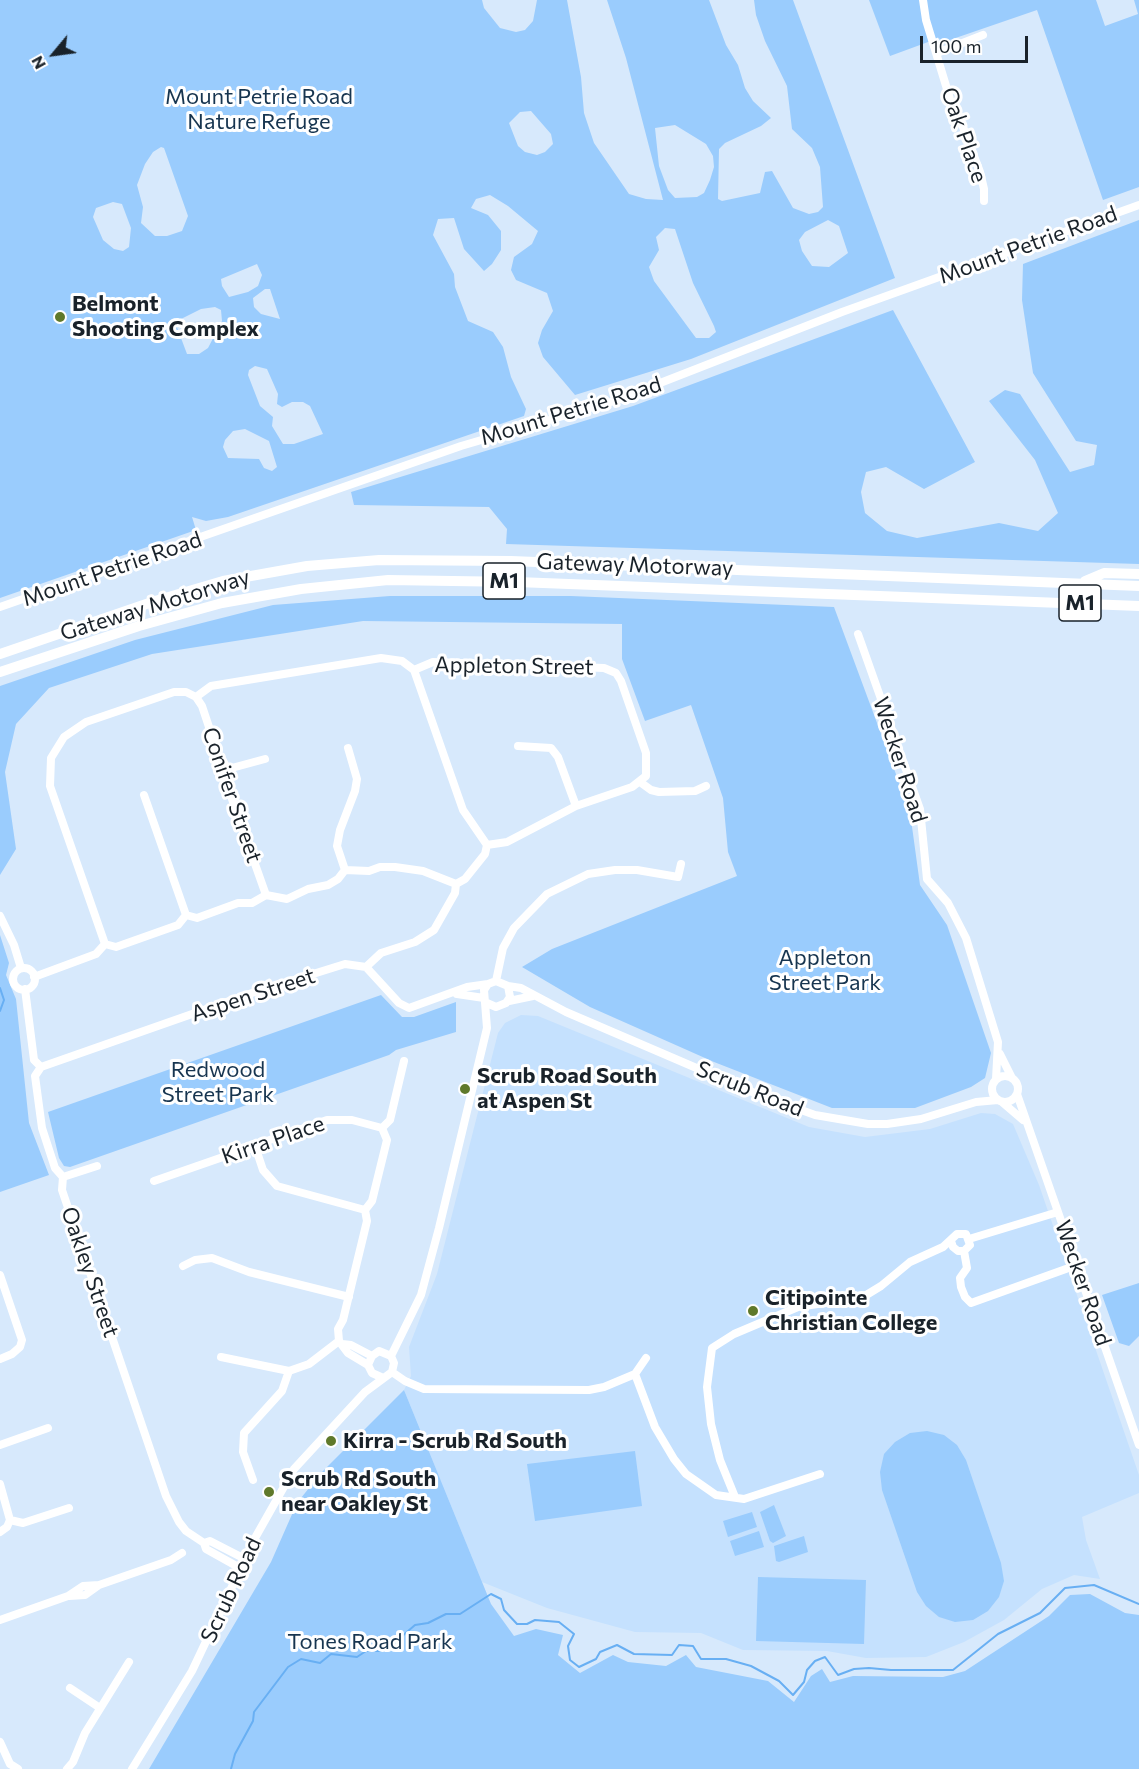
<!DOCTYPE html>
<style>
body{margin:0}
#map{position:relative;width:1139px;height:1769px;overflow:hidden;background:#d7e9fc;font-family:Commissioner,sans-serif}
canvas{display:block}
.north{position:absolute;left:24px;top:24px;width:60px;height:60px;-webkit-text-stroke:4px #fff;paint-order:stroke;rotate:241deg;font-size:16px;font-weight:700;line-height:24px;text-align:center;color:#19222a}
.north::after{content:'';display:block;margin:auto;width:21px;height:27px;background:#19222a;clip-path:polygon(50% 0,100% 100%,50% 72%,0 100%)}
.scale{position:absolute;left:920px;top:36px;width:108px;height:27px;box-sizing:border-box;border:3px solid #19222a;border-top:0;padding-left:8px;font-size:18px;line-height:21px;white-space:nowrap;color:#19222a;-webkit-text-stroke:4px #fff;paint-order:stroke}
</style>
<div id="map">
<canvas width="1139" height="1769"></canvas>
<div class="north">N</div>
<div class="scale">100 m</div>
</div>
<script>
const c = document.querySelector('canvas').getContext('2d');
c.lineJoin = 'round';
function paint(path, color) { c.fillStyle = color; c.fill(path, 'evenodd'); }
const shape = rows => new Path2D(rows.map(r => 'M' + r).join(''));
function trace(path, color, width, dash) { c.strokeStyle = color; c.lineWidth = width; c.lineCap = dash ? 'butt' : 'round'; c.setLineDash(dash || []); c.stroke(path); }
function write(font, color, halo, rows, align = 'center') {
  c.font = font + ' Commissioner,sans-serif'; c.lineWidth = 6; c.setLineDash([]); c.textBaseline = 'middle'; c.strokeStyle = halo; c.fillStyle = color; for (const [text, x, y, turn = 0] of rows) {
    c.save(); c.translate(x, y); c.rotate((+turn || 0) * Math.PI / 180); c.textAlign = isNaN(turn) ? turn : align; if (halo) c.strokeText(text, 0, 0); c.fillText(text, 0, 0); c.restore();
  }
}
paint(shape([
 [521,1015,538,1016,809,1127,865,1137,930,1129,981,1113,995,1114,1013,1124,1039,1185,1139,1475,1139,1493,1082,1517,1086,1540,1100,1579,1074,1575,1042,1589,1004,1620,964,1642,926,1657,866,1658,827,1651,743,1650,701,1633,635,1632,547,1608,482,1582,404,1390,411,1376,409,1347,437,1274,498,1033,505,1023]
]), '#c5e1fe');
paint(shape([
 [0,0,482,0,484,8,500,28,516,32,525,30,533,21,537,0,567,0,581,77,584,113,594,143,629,194,646,199,663,200,626,58,607,0,709,0,726,45,738,65,745,88,753,101,771,118,761,126,725,143,719,149,718,199,722,201,760,193,765,172,772,171,793,208,809,214,818,212,823,207,820,167,812,148,792,129,787,86,765,41,756,15,754,0,793,0,895,278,691,359,575,395,543,357,538,343,542,330,553,311,547,293,516,280,511,270,514,257,532,244,538,231,508,206,490,195,476,199,471,208,488,215,501,231,501,250,492,264,484,271,464,249,454,218,438,219,433,235,454,274,455,287,468,321,493,332,503,347,511,377,526,409,524,416,228,517,206,521,192,517,196,530,0,598],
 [531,111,551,134,553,144,545,152,537,155,525,152,518,146,509,123,520,112],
 [675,125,706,144,713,156,714,167,710,180,704,193,697,197,675,198,668,190,659,166,655,128],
 [161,147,164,148,188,216,182,231,167,236,155,236,141,223,143,207,137,185,145,164,153,152],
 [113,202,122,204,131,228,129,247,123,251,114,249,103,240,93,217,96,208],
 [828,220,839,226,848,253,829,267,812,266,802,251,799,240,805,232],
 [665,228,675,229,693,283,714,326,716,332,709,338,696,338,654,281,649,267,659,250,656,237],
 [257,264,262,275,258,286,248,292,229,297,222,286,221,279],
 [265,289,270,289,280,319,261,314,254,307,253,298],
 [215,307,221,310,222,321,208,348,199,354,187,354,175,322,201,309],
 [255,366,267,369,278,394,277,404,282,407,292,402,303,402,310,406,323,434,294,444,283,444,272,426,273,417,260,406,248,375,249,370],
 [245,429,269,441,277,467,272,471,264,468,259,459,228,458,223,447,225,440,233,431],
 [869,0,1096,0,1105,26,1138,14,1134,0,1139,0,1139,187,1103,200,1037,10,941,43,939,38,890,56],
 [1139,220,1139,564,506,544,507,529,489,507,354,505,351,492,633,406,893,310,975,462,924,489,886,467,866,472,861,492,865,513,887,531,917,538,999,523,1038,531,1058,513,1035,460,989,401,1005,390,1020,394,1070,472,1094,465,1097,445,1076,441,1033,373,1022,300,1023,264],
 [390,596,571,596,834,607,910,812,920,885,947,925,991,1053,985,1078,971,1087,915,1108,832,1108,714,1062,590,1007,522,967,552,949,737,876,728,852,723,798,691,705,645,721,622,659,622,624,363,621,152,654,49,688,16,724,5,772,16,849,0,875,0,686,135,640,273,605],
 [0,935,9,963,6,975,16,999,29,1123,49,1175,0,1192],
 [381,995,402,1017,414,1017,456,1002,456,1032,396,1050,389,1055,70,1167,64,1166,59,1158,48,1112],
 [1139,1283,1139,1336,1129,1346,1119,1343,1102,1295],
 [404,1390,491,1604,514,1636,536,1629,563,1635,558,1655,580,1673,613,1655,628,1662,666,1666,686,1655,696,1667,768,1681,794,1702,811,1676,822,1669,830,1682,853,1676,943,1677,965,1671,1049,1616,1070,1595,1090,1594,1125,1613,1139,1615,1139,1769,149,1769,271,1562,297,1503,321,1473],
 [927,1431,944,1435,957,1445,966,1460,1001,1563,1004,1581,999,1597,988,1611,973,1620,955,1622,939,1617,926,1606,917,1592,882,1490,880,1472,884,1454,895,1442,910,1433],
 [635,1451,642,1506,535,1521,527,1464],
 [774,1505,786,1536,773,1543,770,1541,760,1512],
 [752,1512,757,1527,728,1537,723,1521],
 [759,1531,764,1547,735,1556,730,1541],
 [804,1536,808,1552,779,1562,776,1561,774,1546],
 [758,1577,866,1580,864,1644,756,1641]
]), '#9accfd');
trace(shape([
 [0,988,4,1000,0,1011],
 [231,1769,235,1754,253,1721,254,1712,288,1667,301,1659,320,1663,331,1654,357,1657,366,1651,385,1651,415,1625,428,1623,446,1614,460,1614,491,1594,501,1599,504,1610,517,1624,527,1624,535,1620,559,1622,574,1634,568,1646,570,1660,579,1667,596,1659,600,1652,617,1645,634,1654,672,1655,679,1645,693,1646,701,1659,726,1659,751,1666,779,1681,793,1695,804,1682,807,1670,815,1661,825,1657,838,1675,854,1669,869,1668,891,1670,953,1670,998,1634,1040,1613,1065,1588,1094,1585,1139,1604]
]), '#68aff3', 2);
trace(shape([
 [923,0,926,20,950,99,960,119,980,172,984,189,984,201],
 [937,53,983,35],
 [0,607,461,446,614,401,842,312,1139,205],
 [858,634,920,809,927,879,948,903,966,938,998,1042,996,1079],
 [414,670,433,662,604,668,616,673,621,681,646,753,646,776,632,787,576,806,507,842,487,845],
 [196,697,202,706,218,754,228,769,227,785,266,895],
 [518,746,551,748,558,757,576,806],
 [228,769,265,759],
 [640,782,651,790,659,792,695,791,706,786],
 [144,795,186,915],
 [345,870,337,846,340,830,355,791,357,779,348,748],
 [0,916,14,945,21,968],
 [105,944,50,786,51,758,64,737,86,722,174,692,186,692,196,697,211,686,381,658,402,661,414,670,463,810,487,845,485,854,465,879,456,884,455,893,434,930,415,942,381,953,366,967],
 '13 979a11 11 0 1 1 22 0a11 11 0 1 1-22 0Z',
 [34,977,96,954,105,944,116,947,178,925,186,915,197,918,238,903,252,903,266,895,287,899,308,889,328,885,338,879,345,870,369,871,380,867,395,867,423,871,456,884],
 [496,981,503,948,514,928,547,894,588,874,615,870,637,870,678,877,681,864],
 [508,986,521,988,566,1012,757,1094,815,1115,868,1124,887,1124,921,1119,976,1102,998,1100],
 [25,989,34,1060,41,1067,35,1076,42,1128,55,1168,63,1177,62,1190,166,1496,179,1522,186,1531,204,1543,206,1549,240,1568],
 [457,994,484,998],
 [509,1001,533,996],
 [1000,1054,1012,1078],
 [41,1067,252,993,345,964,366,967,399,1003,409,1008,467,987,488,984],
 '992 1089a13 13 0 1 1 26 0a13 13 0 1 1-26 0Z',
 [1017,1094,1139,1445],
 [1002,1102,1023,1120],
 [382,1128,390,1120,404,1061],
 [256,1149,263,1170,277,1186,365,1210],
 [63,1177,97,1166],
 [154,1181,246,1149,256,1149,264,1142,327,1120,352,1120,382,1128,387,1140,372,1201,365,1210,367,1221,343,1320,338,1329,339,1341,348,1353,368,1365],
 [969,1239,1058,1212],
 [964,1251,967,1268,960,1278,961,1287,965,1297,971,1303,1077,1265],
 [183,1266,195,1260,212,1258,249,1272,349,1297],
 [0,1275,22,1340,20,1347,12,1354,0,1359],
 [342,1344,351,1345,372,1356],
 [391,1356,421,1295,439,1228,487,1028,484,990,488,984,496,981,508,986,510,997,506,1003,496,1007,487,1003],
 [221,1357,289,1371,309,1364,339,1341],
 [392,1372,405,1381,424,1389,589,1390,604,1387,635,1374,646,1358],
 [635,1374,655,1427,674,1459,686,1474,716,1495,744,1499,820,1474],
 [0,1445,48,1428],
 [253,1480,243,1452,244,1433,282,1391,289,1371],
 [0,1484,10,1520,7,1527,0,1532],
 [735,1497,720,1460,711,1424,707,1387,712,1348,734,1334,798,1307,863,1297,881,1286,910,1262,943,1247,957,1234,966,1234,970,1245,964,1251,958,1251,953,1247,951,1241],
 [10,1520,23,1523,69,1508],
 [204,1543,210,1541,245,1559],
 [69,1596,85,1595,99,1585],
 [0,1620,68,1596,83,1586,99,1585,171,1560,182,1553],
 [70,1688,100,1708],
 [0,1742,10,1764,18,1769],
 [67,1769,73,1762,85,1733,129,1662],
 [132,1769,192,1671,255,1538,294,1469,365,1392,392,1372,394,1363,391,1356,379,1351,372,1356,368,1365,372,1373,381,1377]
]), '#fff', 8);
trace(shape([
 [1085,581,1104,573,1139,574],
 [0,654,155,601,223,581,307,566,379,560,511,561,1139,586],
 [0,672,139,626,222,603,301,589,388,580,517,582,1139,606]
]), '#fff', 10);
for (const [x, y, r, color] of [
 [60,317,6,"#5f792b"],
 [465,1089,6,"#5f792b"],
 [753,1311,6,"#5f792b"],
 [331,1441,6,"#5f792b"],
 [269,1492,6,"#5f792b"]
]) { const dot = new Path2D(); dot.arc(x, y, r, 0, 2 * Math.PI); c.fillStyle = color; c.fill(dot); trace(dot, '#fff', 2); }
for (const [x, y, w] of [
 [504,581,42],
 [1080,603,42]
]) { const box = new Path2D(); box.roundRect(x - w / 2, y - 18, w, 36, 4.5); c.fillStyle = '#fff'; c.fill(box); trace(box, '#19222a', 1.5); }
write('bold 21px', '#19222a', null, [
 ["M1",504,581],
 ["M1",1080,603]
]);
write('22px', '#173550', '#fff', [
 ["Mount Petrie Road",259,97],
 ["Nature Refuge",259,122],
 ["Appleton",825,958],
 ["Street Park",825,983],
 ["Redwood",218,1070],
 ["Street Park",218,1095],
 ["Tones Road Park",370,1642]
]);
write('22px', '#19222a', '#fff', [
 ["Oak Place",964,135,71],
 ["Mount Petrie Road",1028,245,-20],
 ["Mount Petrie Road",571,411,-17],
 ["Gateway Motorway",635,565,2],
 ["Mount Petrie Road",112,569,-19],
 ["Gateway Motorway",155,605,-17],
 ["Appleton Street",514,666,1],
 ["Wecker Road",900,760,72],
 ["Conifer Street",232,795,71],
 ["Aspen Street",253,995,-18],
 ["Scrub Road",750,1089,22],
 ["Kirra Place",273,1140,-19],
 ["Oakley Street",90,1272,71],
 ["Wecker Road",1083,1283,71],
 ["Scrub Road",231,1590,-65]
]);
write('bold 22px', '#19222a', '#fff', [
 ["Belmont",72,304],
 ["Shooting Complex",72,329],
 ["Scrub Road South",477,1076],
 ["at Aspen St",477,1101],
 ["Citipointe",765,1298],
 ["Christian College",765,1323],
 ["Kirra - Scrub Rd South",343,1441],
 ["Scrub Rd South",281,1479],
 ["near Oakley St",281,1504]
], 'left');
</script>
